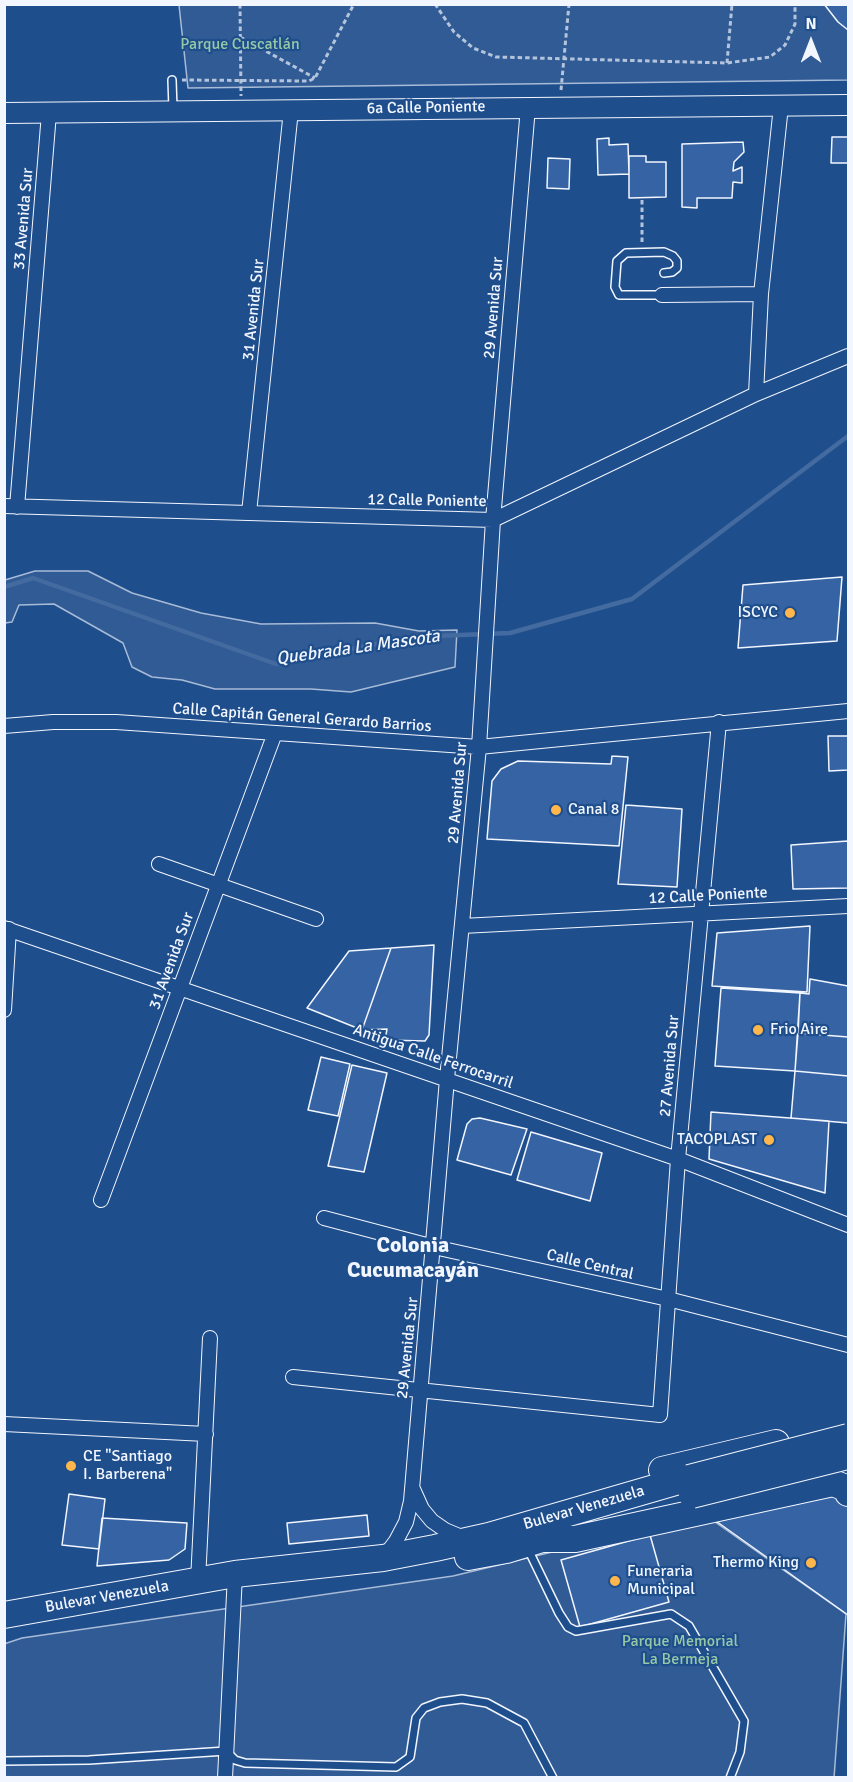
<!DOCTYPE html>
<meta charset="utf-8">
<style>
body{margin:0}
#map{position:relative;width:853px;height:1782px;overflow:hidden;background:#1f4e8c;font-family:Signika,sans-serif}
canvas{display:block}
.frame{position:absolute;inset:0;border:6px solid #f2f6ff;pointer-events:none}
.north{position:absolute;left:781px;top:12px;width:60px;height:60px;-webkit-text-stroke:4px #1f4e8c;paint-order:stroke;rotate:0deg;font-size:16px;font-weight:700;line-height:24px;text-align:center;color:#f2f6ff}
.north::after{content:'';display:block;margin:auto;width:21px;height:27px;background:#f2f6ff;clip-path:polygon(50% 0,100% 100%,50% 72%,0 100%)}
</style>
<div id="map">
<canvas width="853" height="1782"></canvas>
<div class="frame"></div>
<div class="north">N</div>
</div>
<script>
const c = document.querySelector('canvas').getContext('2d');
c.lineJoin = 'round';
function paint(path, color) { c.fillStyle = color; c.fill(path, 'evenodd'); }
const shape = rows => new Path2D(rows.map(r => 'M' + r).join(''));
function trace(path, color, width, dash) { c.strokeStyle = color; c.lineWidth = width; c.lineCap = dash ? 'butt' : 'round'; c.setLineDash(dash || []); c.stroke(path); }
function write(font, color, halo, rows, align = 'center') {
  c.font = font + ' Signika,sans-serif'; c.lineWidth = 4.5; c.setLineDash([]); c.textBaseline = 'middle'; c.strokeStyle = halo; c.fillStyle = color; for (const [text, x, y, turn = 0] of rows) {
    c.save(); c.translate(x, y); c.rotate((+turn || 0) * Math.PI / 180); c.textAlign = isNaN(turn) ? turn : align; if (halo) c.strokeText(text, 0, 0); c.fillText(text, 0, 0); c.restore();
  }
}
const built = shape([
 [179,5,848,5,848,80,188,88,179,5],
 [35,571,88,571,132,593,201,613,261,624,375,623,419,631,457,630,455,667,351,692,311,689,215,689,182,680,152,677,132,667,123,643,54,604,19,605,12,622,5,623,5,580,35,571],
 [705,1515,846,1614,834,1778,5,1777,4,1644,22,1638,453,1576,705,1515]
]);
paint(built, '#305b95');
trace(built, '#a8bbd7', 1.5);
trace(shape([
 [4,587,33,578,276,664,411,637,510,633,632,599,848,436]
]), '#446ba0', 4.5);
const building = shape([
 [824,4,848,4,848,30,838,22,824,4],
 [832,137,848,137,848,163,831,163,832,137],
 [609,138,609,145,628,144,629,174,598,175,597,139,609,138],
 [743,142,744,152,734,162,733,171,742,167,742,183,733,182,732,198,697,198,697,208,682,207,682,144,743,142],
 [629,156,646,156,646,162,666,162,666,197,629,198,629,156],
 [548,158,570,159,569,189,547,188,548,158],
 [842,577,837,641,738,648,743,585,842,577],
 [828,736,848,736,848,770,829,771,828,736],
 [612,756,628,757,619,846,487,839,492,781,501,769,518,761,611,764,612,756],
 [626,805,682,809,677,887,618,884,626,805],
 [848,841,848,888,793,889,791,845,848,841],
 [810,926,807,992,712,986,717,933,810,926],
 [434,945,429,1035,425,1041,385,1040,387,1029,362,1030,391,948,434,945],
 [391,948,362,1030,307,1008,349,951,391,948],
 [810,979,848,986,848,1037,798,1033,800,993,809,994,810,979],
 [721,988,800,993,795,1071,715,1066,721,988],
 [798,1033,848,1037,848,1076,795,1071,798,1033],
 [321,1057,350,1064,338,1116,308,1110,321,1057],
 [352,1065,387,1073,364,1172,328,1166,352,1065],
 [795,1071,848,1076,848,1123,791,1118,795,1071],
 [711,1112,829,1121,825,1193,709,1159,711,1112],
 [480,1118,527,1129,511,1175,457,1160,467,1124,472,1119,480,1118],
 [531,1132,602,1153,590,1201,517,1180,531,1132],
 [822,1487,847,1504,848,1508,848,1615,706,1514,822,1487],
 [69,1494,105,1499,99,1549,62,1545,69,1494],
 [367,1515,369,1536,289,1544,287,1523,367,1515],
 [102,1518,187,1523,185,1549,169,1560,97,1566,102,1518],
 [650,1535,669,1602,580,1627,561,1560,650,1535]
]);
paint(building, '#3563a3');
trace(building, '#f2f6ff', 1.5);
const lane = shape([
 [172,80,173,109],
 [662,295,619,295,615,287,617,261,626,253,664,252,673,256,677,261,677,268,672,272,664,273],
 [528,1549,559,1613,568,1627,576,1631,671,1614,689,1626,744,1721,740,1752,730,1778],
 [4,1761,89,1760,226,1751,235,1760,245,1763,396,1767,410,1757,416,1718,424,1708,440,1702,462,1699,487,1703,524,1723,553,1778]
]);
const street = shape([
 [662,295,761,294],
 [756,394,761,294,781,106],
 [4,506,493,520,756,394,848,356],
 [17,507,49,113],
 [249,513,291,110],
 [4,726,53,722,116,722,479,747,848,711],
 [159,864,316,919],
 [462,926,848,906],
 [4,928,678,1159,848,1225],
 [4,1010,9,929],
 [101,1200,275,733],
 [324,1218,434,1247,668,1299,848,1345],
 [293,1377,660,1415,678,1159,719,722],
 [4,1424,206,1434],
 [413,1489,422,1509,432,1521,445,1530,464,1538],
 [384,1557,396,1541,406,1522,411,1501,447,1079,479,747,493,520,528,107],
 [198,1581,210,1338],
 [225,1778,235,1574]
]);
const secondary = shape([
 [4,113,848,105]
]);
const highway = shape([
 [662,1470,776,1443],
 [540,1539,575,1539,833,1483,846,1488,848,1493],
 [468,1557,506,1550,558,1534],
 [4,1615,235,1574,383,1558,435,1548,489,1536,689,1478]
]);
trace(lane, '#f2f6ff', 10);
trace(street, '#f2f6ff', 16);
trace(secondary, '#f2f6ff', 22);
trace(highway, '#f2f6ff', 28);
trace(shape([
 [240,4,241,96],
 [435,4,454,32,473,48,496,57,727,63,770,57,785,45,795,24,795,4],
 [240,37,315,78],
 [727,63,732,4],
 [182,80,309,81,315,78,354,4],
 [561,90,569,4],
 [642,200,642,243]
]), '#b3c4dc', 3, [4.5, 3]);
trace(lane, '#1f4e8c', 7);
trace(street, '#1f4e8c', 14);
trace(secondary, '#1f4e8c', 20);
trace(highway, '#1f4e8c', 26);
const highwayBridge = shape([
 [689,1478,848,1437],
 [692,1495,848,1456]
]);
trace(highwayBridge, '#f2f6ff', 28, []);
trace(highwayBridge, '#1f4e8c', 26);
for (const [x, y, r, color] of [
 [790,613,6,"#ffb74d"],
 [556,810,6,"#ffb74d"],
 [758,1030,6,"#ffb74d"],
 [769,1140,6,"#ffb74d"],
 [71,1466,6,"#ffb74d"],
 [811,1563,6,"#ffb74d"],
 [615,1581,6,"#ffb74d"]
]) { const dot = new Path2D(); dot.arc(x, y, r, 0, 2 * Math.PI); c.fillStyle = color; c.fill(dot); trace(dot, '#1f4e8c', 2); }
write('16px', '#97c8a6', '#1f4e8c', [
 ["Parque Cuscatlán",240,45],
 ["Parque Memorial",680,1642],
 ["La Bermeja",680,1660]
]);
write('16px', '#f2f6ff', '#1f4e8c', [
 ["6a Calle Poniente",426,108,-1],
 ["33 Avenida Sur",24,219,-85],
 ["29 Avenida Sur",494,308,-85],
 ["31 Avenida Sur",254,310,-84],
 ["12 Calle Poniente",427,501,1],
 ["Calle Capitán General Gerardo Barrios",302,718,4],
 ["29 Avenida Sur",458,793,-85],
 ["12 Calle Poniente",708,896,-3],
 ["31 Avenida Sur",172,961,-70],
 ["Antigua Calle Ferrocarril",433,1057,19],
 ["27 Avenida Sur",670,1066,-85],
 ["Calle Central",590,1265,13],
 ["29 Avenida Sur",408,1348,-84],
 ["Bulevar Venezuela",584,1508,-16],
 ["Bulevar Venezuela",107,1597,-10]
]);
write('16px', '#f2f6ff', '#1f4e8c', [
 ["ISCYC",778,613,"right"],
 ["Canal 8",568,810],
 ["Frio Aire",770,1030],
 ["TACOPLAST",757,1140,"right"],
 ["CE \"Santiago",83,1457],
 ["I. Barberena\"",83,1475],
 ["Thermo King",799,1563,"right"],
 ["Funeraria",627,1572],
 ["Municipal",627,1590]
], 'left');
write('italic 18px', '#f2f6ff', '#1f4e8c', [
 ["Quebrada La Mascota",358,648,-8]
]);
write('bold 22px', '#f2f6ff', '#1f4e8c', [
 ["Colonia",413,1246],
 ["Cucumacayán",413,1271]
]);
</script>
